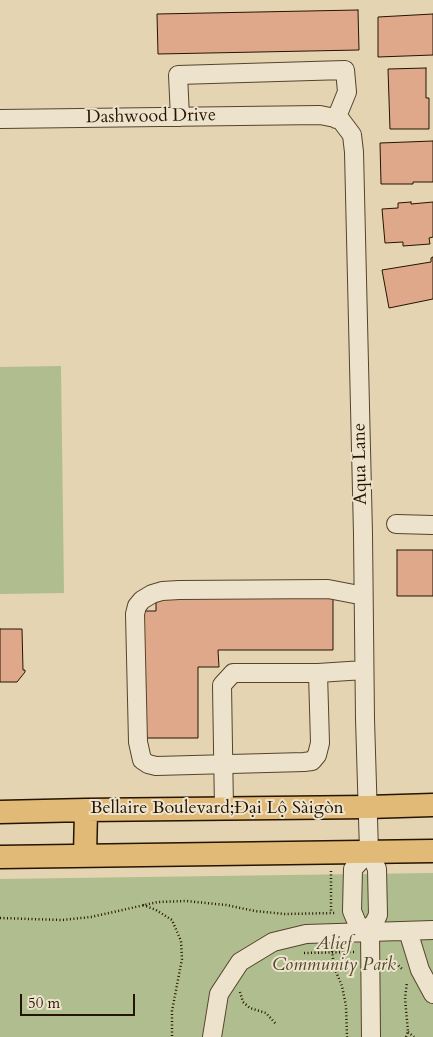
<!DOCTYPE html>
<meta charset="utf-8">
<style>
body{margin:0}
#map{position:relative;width:433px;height:1037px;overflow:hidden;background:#e4d4b1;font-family:Cardo,serif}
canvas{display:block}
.scale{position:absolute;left:20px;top:994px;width:115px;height:22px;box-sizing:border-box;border:2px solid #251400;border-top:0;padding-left:6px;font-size:15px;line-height:18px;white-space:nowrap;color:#251400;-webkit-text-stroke:4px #ede3cc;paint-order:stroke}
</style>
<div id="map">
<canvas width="433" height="1037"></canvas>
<div class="scale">50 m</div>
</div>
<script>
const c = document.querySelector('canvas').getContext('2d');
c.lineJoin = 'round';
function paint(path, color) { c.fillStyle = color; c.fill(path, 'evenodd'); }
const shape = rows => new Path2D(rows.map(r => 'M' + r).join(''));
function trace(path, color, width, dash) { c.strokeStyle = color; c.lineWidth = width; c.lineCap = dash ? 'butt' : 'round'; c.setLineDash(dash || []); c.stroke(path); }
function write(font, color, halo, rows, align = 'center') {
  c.font = font + ' Cardo,serif'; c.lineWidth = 4; c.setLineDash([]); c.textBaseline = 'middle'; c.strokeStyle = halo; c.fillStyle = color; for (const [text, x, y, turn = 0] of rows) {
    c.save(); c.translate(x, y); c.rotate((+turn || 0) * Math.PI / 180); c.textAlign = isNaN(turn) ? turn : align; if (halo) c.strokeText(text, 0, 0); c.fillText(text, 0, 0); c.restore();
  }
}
paint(shape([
 [61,366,64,593,0,594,0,367],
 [433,873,433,1037,0,1037,0,879]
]), '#b0bd8e');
const building = shape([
 [358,10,359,50,158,54,157,14,358,10],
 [433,14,433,55,378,57,378,17,433,14],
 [426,68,426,98,429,98,429,129,390,129,388,69,426,68],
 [433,141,433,182,413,182,413,184,381,184,380,143,433,141],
 [411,202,411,204,433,202,433,237,429,238,430,244,403,246,403,242,385,243,382,209,398,208,398,203,411,202],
 [433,257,433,299,389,308,382,270,431,262,431,258,433,257],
 [397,550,433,550,433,596,397,596,397,550],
 [333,593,333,650,218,650,219,667,198,667,198,738,141,738,141,611,156,611,156,594,333,593],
 [0,629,22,629,23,670,25,670,25,672,17,682,0,682,0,629]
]);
paint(building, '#dfa88a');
trace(building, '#251400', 1);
const minor = shape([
 [180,117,178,75,345,70,347,92,336,119],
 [0,119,320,115,340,119,352,135,354,152,363,534,365,719,369,851,377,869,378,915,374,923,364,932],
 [396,524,433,525],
 [318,673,320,743,317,755,312,761,304,762,156,766,148,764,142,760,138,742,135,614,137,606,142,600,152,594,162,591,179,590,328,589,354,594,363,593],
 [224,809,222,685,233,673,318,673,364,670],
 [370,931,371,1037],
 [408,931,420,970,433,994],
 [364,932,357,923,352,911,353,869,369,851],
 [212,1037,219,994,240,962,273,942,306,934,433,930]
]);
const major = shape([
 [0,812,86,810,368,807,433,805],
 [85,856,86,810],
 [0,857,433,851]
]);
trace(minor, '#55442c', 20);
trace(major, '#251400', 25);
trace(shape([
 [331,871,331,913],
 [143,905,156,910,172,920,181,941,182,959,172,1011,172,1037],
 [0,918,62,920,91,917,158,902,186,901,226,905,255,911,285,914,335,913],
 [332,951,334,967,342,986,346,1006,347,1037],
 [304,953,355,952],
 [386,960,396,963,403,970],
 [240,992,243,1002,250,1008,266,1013,276,1024],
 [408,1032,414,1037],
 [406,1037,408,1032,405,998,407,982]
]), '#251400', 2.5, [1, 2.5]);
trace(minor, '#ede3cc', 18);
trace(major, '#e2ba78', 22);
write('18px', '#251400', '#ede3cc', [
 ["Dashwood Drive",151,117,-1],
 ["Aqua Lane",361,464,-91],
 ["Bellaire Boulevard;Đại Lộ Sàigòn",217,809]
]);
write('italic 18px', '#4f472b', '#ede3cc', [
 ["Alief",334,945],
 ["Community Park",334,966]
]);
</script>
